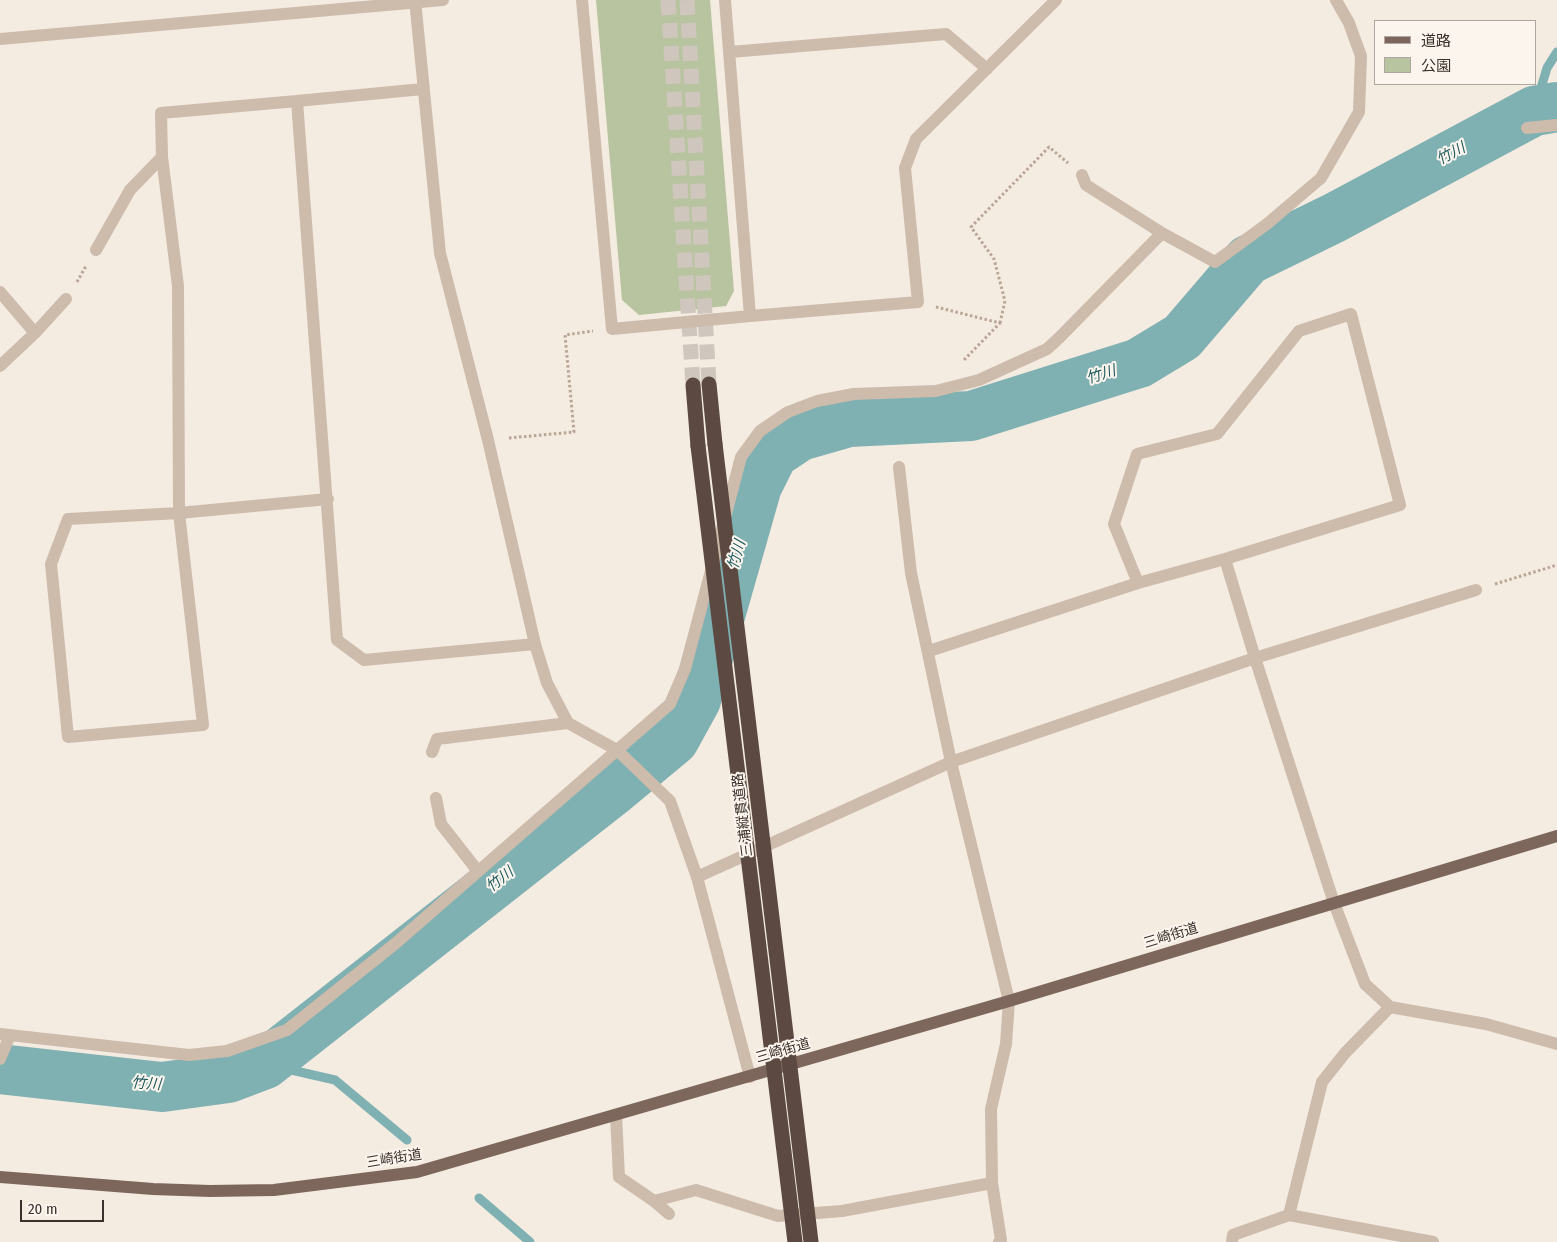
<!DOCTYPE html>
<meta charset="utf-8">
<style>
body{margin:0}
#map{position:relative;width:1557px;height:1242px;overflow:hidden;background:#f4ebe1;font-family:"Fira Sans Condensed","Noto Sans JP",sans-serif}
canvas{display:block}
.legend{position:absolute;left:1374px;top:20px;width:162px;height:65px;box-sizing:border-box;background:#fbf5ee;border:1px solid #aea6a0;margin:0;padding:6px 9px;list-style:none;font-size:15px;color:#3b302b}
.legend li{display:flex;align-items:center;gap:10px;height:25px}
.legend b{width:25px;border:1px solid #aea6a0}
.scale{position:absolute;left:20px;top:1200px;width:84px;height:22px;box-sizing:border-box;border:2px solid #3b302b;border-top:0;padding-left:6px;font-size:15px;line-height:18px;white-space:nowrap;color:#3b302b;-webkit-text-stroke:4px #fbf5ee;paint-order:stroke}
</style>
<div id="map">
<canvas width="1557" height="1242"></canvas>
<ul class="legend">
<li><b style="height:6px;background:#7d675c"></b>道路</li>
<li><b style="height:14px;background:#b8c4a0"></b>公園</li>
</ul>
<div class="scale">20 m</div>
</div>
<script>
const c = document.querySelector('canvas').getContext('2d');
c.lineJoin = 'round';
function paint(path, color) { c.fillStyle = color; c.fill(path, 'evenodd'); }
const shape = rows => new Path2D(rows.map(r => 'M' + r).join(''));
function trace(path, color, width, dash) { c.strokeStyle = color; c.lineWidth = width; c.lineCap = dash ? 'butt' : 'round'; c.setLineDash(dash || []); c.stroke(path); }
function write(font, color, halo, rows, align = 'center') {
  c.font = font + ' "Fira Sans Condensed","Noto Sans JP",sans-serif'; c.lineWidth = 4; c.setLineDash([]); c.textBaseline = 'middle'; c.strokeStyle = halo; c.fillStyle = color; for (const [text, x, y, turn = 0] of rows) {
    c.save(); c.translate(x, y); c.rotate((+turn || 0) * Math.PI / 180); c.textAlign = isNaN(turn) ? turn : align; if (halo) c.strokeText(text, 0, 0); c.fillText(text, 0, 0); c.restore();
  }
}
paint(shape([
 [596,0,710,0,734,291,726,306,639,315,622,300]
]), '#b8c4a0');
trace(shape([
 [1534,111,1547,68,1557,52],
 [265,1064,335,1080,407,1140],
 [479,1198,530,1242]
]), '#7fb0b2', 9);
trace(shape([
 [0,1069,162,1087,228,1078,265,1064,614,790,674,740,696,700,757,486,773,454,800,436,849,422,971,416,1139,363,1182,337,1248,260,1334,218,1534,111,1557,107]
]), '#7fb0b2', 50);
trace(shape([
 [668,0,693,385],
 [687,0,709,384]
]), '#cfc6bd', 15, [15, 8]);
trace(shape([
 [77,282,86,266],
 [936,307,1000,323,963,361],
 [1000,323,1005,301,994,259,971,227,1049,147,1068,163],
 [509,438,574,432,565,335,593,331],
 [1495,584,1557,565]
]), '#b9a596', 3, [2.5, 2.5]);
trace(shape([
 [0,1059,10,1035]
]), '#cdbbac', 12);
trace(shape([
 [582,0,612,329,750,316,725,0],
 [0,39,443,0],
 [730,52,946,34,987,69],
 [423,89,297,101,337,640,364,660,535,644],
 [297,101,161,113,162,157,178,286,179,513,328,499],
 [1527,128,1557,125],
 [1162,233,1215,262,1267,224,1321,178,1359,112,1361,56,1349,23,1336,0],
 [96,250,130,190,162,157],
 [0,292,35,333,66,299],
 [750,316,918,302,905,168,916,139,1056,0],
 [0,366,35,333],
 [899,467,911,573,951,762,1009,1001,1006,1044,991,1109,992,1183,1001,1240,999,1242],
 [179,513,203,725,68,737,51,564,68,519,179,513],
 [1138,583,1225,559],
 [929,651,1138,583,1114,524,1137,454,1217,434,1299,331,1351,314,1400,505,1225,559,1255,658,1334,903,1365,984,1390,1007,1345,1053,1322,1082,1289,1215,1433,1242],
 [432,752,437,739,568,723],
 [436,798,441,824,477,870],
 [697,877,951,762,1255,658,1476,590],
 [1390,1007,1486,1024,1557,1044],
 [0,1034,189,1055,227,1051,287,1030,396,943,670,704,685,669,741,457,760,431,788,412,817,401,854,394,936,391,979,380,1047,349,1060,337,1162,233,1086,185,1082,175],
 [616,1115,619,1177,654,1201,669,1214],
 [654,1201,696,1190,778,1216,842,1211,992,1183],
 [1232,1242,1233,1235,1289,1215]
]), '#cdbbac', 12);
trace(shape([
 [415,0,440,253,488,440,535,644,547,683,568,723,617,750,670,801,697,877,750,1077]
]), '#cdbbac', 12);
trace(shape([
 [0,1177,153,1189,210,1191,274,1190,417,1172,1009,1001,1557,836]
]), '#7d675c', 12);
trace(shape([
 [709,384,715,444],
 [693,385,698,446]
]), '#5c4a42', 15);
trace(shape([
 [715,444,811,1242],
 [698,446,795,1242]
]), '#5c4a42', 15);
write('14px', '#3b302b', '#fbf5ee', [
 ["三浦縦貫道路",743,815,-97],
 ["三崎街道",1171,936,-17],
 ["三崎街道",783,1051,-16],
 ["三崎街道",394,1159,-9]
]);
write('italic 15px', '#1f5a5e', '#fbf5ee', [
 ["竹川",1451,154,-28],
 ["竹川",1101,375,-17],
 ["竹川",737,555,-74],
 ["竹川",500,880,-38],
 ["竹川",146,1084,4]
]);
</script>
